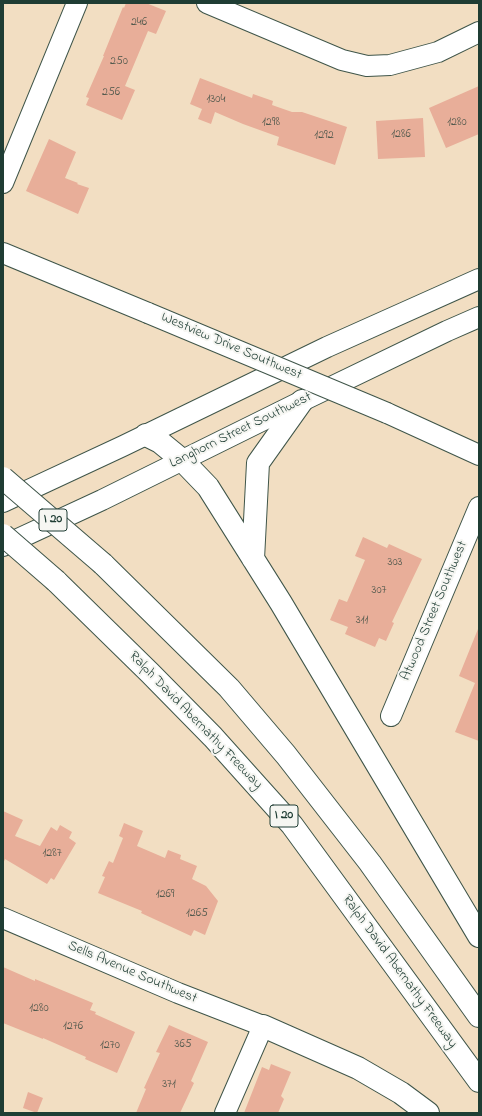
<!DOCTYPE html>
<style>
body{margin:0}
#map{position:relative;width:482px;height:1116px;overflow:hidden;background:#f2dec2;font-family:"Indie Flower",sans-serif}
canvas{display:block}
.frame{position:absolute;inset:0;border:4px solid #1f3d34;pointer-events:none}
</style>
<div id="map">
<canvas width="482" height="1116"></canvas>
<div class="frame"></div>
</div>
<script>
const c = document.querySelector('canvas').getContext('2d');
c.lineJoin = 'round';
function paint(path, color) { c.fillStyle = color; c.fill(path, 'evenodd'); }
const shape = rows => new Path2D(rows.map(r => 'M' + r).join(''));
function trace(path, color, width, dash) { c.strokeStyle = color; c.lineWidth = width; c.lineCap = dash ? 'butt' : 'round'; c.setLineDash(dash || []); c.stroke(path); }
function write(font, color, halo, rows, align = 'center') {
  c.font = font + ' "Indie Flower",sans-serif'; c.lineWidth = 4; c.setLineDash([]); c.textBaseline = 'middle'; c.strokeStyle = halo; c.fillStyle = color; for (const [text, x, y, turn = 0] of rows) {
    c.save(); c.translate(x, y); c.rotate((+turn || 0) * Math.PI / 180); c.textAlign = isNaN(turn) ? turn : align; if (halo) c.strokeText(text, 0, 0); c.fillText(text, 0, 0); c.restore();
  }
}
paint(shape([
 [126,3,146,3,166,11,156,34,148,31,125,86,135,90,122,120,86,105,89,98,86,97,104,56,103,56,114,29,123,7,124,8],
 [200,78,252,98,253,94,273,101,272,105,292,112,302,112,347,127,335,165,277,145,279,137,243,124,215,112,211,124,198,119,202,109,190,104],
 [479,86,479,134,446,148,429,108],
 [423,118,425,157,378,159,376,121],
 [49,139,76,152,65,178,78,183,77,184,89,188,78,214,26,191],
 [363,537,387,548,389,544,422,559,392,622,394,623,386,641,379,638,375,647,345,634,348,627,330,620,339,599,347,602,365,560,355,556],
 [478,629,479,629,479,741,455,732,475,683,459,676],
 [3,811,23,820,15,836,40,846,51,827,57,831,60,825,72,832,69,838,76,843,54,880,51,878,47,884,5,859,3,864],
 [124,823,143,831,137,846,165,858,168,850,181,855,180,859,197,866,192,879,206,886,218,901,205,935,194,930,191,936,141,913,142,911,98,893,105,877,102,876,109,861,113,863,123,838,119,836],
 [3,967,35,981,35,979,93,1003,90,1010,96,1012,95,1014,135,1032,117,1073,85,1059,86,1057,43,1038,43,1039,3,1023],
 [169,1025,208,1042,191,1081,194,1083,180,1113,136,1113,146,1089,144,1088,160,1053,156,1052],
 [271,1064,291,1072,281,1096,284,1099,278,1113,244,1113,262,1067,269,1070],
 [28,1092,43,1098,37,1113,23,1108]
]), '#e8ae99');
const minor = shape([
 [207,3,342,60,367,66,390,65,438,52,479,32],
 [3,183,77,3],
 [3,253,148,313],
 [387,413,479,455],
 [3,502,123,446,327,347,479,279],
 [3,546,102,500,302,401,447,331,479,317],
 [391,716,479,507],
 [3,918,178,993,263,1026,225,1113]
]);
const highway = shape([
 [146,435,160,442,182,460,208,487,281,603,479,936],
 [253,559,258,463,302,401],
 [103,564,229,688,286,755,370,863,479,1016],
 [56,581,150,673,213,737,292,825,479,1081],
 [263,1026,358,1068,401,1093,428,1113]
]);
trace(minor, '#3f5549', 22);
trace(highway, '#3f5549', 24);
trace(minor, '#fff', 20);
trace(highway, '#fff', 22);
const minorBridge = shape([
 [148,313,387,413]
]);
const highwayBridge = shape([
 [3,478,103,564],
 [3,535,56,581]
]);
trace(minorBridge, '#3f5549', 22, []);
trace(highwayBridge, '#3f5549', 24, []);
trace(minorBridge, '#fff', 20);
trace(highwayBridge, '#fff', 22);
write('12px', '#51594d', null, [
 ["246",139,23],
 ["250",119,62],
 ["256",111,93],
 ["1304",216,100],
 ["1298",271,123],
 ["1280",457,123],
 ["1286",401,135],
 ["1292",324,136],
 ["303",395,563],
 ["307",379,591],
 ["311",362,621],
 ["1287",52,854],
 ["1269",165,895],
 ["1265",197,914],
 ["1280",39,1009],
 ["1276",73,1027],
 ["365",183,1045],
 ["1270",110,1046],
 ["371",169,1085]
]);
for (const [x, y, w] of [
 [53,520,28],
 [284,816,28]
]) { const box = new Path2D(); box.roundRect(x - w / 2, y - 11, w, 22, 3); c.fillStyle = '#f6f6f2'; c.fill(box); trace(box, '#1f3d34', 1); }
write('bold 13px', '#1f3d34', null, [
 ["I 20",53,520],
 ["I 20",284,816]
]);
write('14px', '#1f3d34', '#f6f6f2', [
 ["Westview Drive Southwest",231,347,23],
 ["Langhorn Street Southwest",241,431,-26],
 ["Atwood Street Southwest",435,611,-67],
 ["Ralph David Abernathy Freeway",195,721,46],
 ["Ralph David Abernathy Freeway",399,972,54],
 ["Sells Avenue Southwest",132,973,23]
]);
</script>
